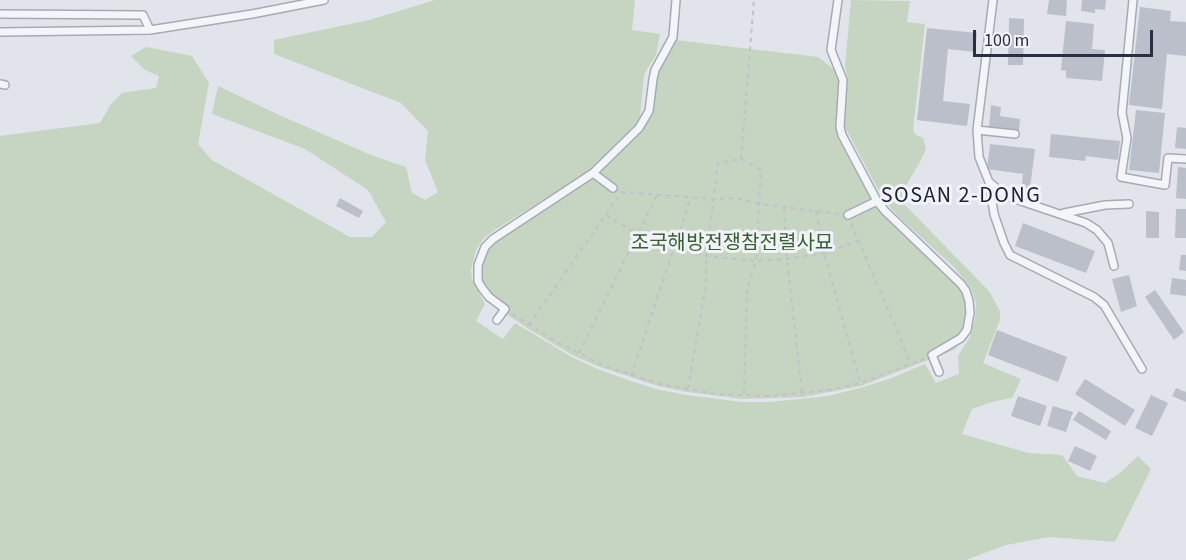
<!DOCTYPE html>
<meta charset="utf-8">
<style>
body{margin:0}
#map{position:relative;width:1186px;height:560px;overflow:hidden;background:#e1e4ea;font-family:"Source Sans 3",sans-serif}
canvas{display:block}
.scale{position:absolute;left:973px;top:30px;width:180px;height:27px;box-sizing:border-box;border:3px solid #293043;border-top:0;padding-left:8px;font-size:18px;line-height:21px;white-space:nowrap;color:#293043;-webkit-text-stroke:4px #f1f3f8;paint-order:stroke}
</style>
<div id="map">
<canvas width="1186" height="560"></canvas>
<div class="scale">100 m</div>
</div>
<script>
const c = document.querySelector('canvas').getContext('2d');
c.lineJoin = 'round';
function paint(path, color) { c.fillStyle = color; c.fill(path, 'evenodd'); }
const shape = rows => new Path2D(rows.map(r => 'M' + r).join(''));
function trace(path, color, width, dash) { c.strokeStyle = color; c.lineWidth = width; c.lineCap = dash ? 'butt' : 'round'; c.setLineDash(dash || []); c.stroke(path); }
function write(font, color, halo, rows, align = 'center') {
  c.font = font + ' "Source Sans 3","Noto Sans KR",sans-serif'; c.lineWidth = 6; c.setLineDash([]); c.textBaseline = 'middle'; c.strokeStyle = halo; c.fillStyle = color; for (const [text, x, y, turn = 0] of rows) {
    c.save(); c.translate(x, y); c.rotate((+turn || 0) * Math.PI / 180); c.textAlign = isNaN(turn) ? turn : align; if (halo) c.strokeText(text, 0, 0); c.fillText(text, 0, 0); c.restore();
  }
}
paint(shape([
 [435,0,635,0,632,30,660,34,656,55,646,71,644,76,640,117,635,125,591,170,493,231,483,239,476,250,471,270,472,279,485,304,476,321,503,339,515,323,572,357,595,368,628,380,656,389,686,395,742,402,770,402,828,396,860,388,889,379,925,364,936,383,959,374,958,356,970,337,975,319,976,303,971,288,954,267,899,217,883,199,845,127,844,120,848,78,845,66,851,0,910,1,907,22,925,24,913,130,916,135,923,138,926,149,920,162,904,189,903,203,989,291,1000,311,1000,320,983,363,1021,379,1012,398,992,402,972,409,962,434,1029,453,1062,455,1077,476,1105,483,1121,472,1138,456,1151,469,1115,542,1050,537,1006,545,966,560,0,560,0,136,100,123,111,104,122,93,156,88,159,76,145,70,131,56,146,47,192,56,209,83,198,144,212,160,350,237,372,237,386,222,368,190,305,149,212,114,218,86,279,115,371,155,406,167,412,193,425,200,438,192,425,160,428,131,401,103,274,54,274,40,369,20],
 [667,39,818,57,845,78,841,120,844,136,879,199,887,210,955,273,964,283,973,313,972,323,969,333,954,350,861,386,803,397,743,399,687,392,658,386,597,366,574,356,527,328,487,301,479,291,473,273,478,253,482,245,487,239,493,234,592,171,637,128,647,111,649,78,652,67]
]), '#c5d5c2');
paint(shape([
 [1049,0,1067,0,1066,16,1047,14],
 [1082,0,1106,0,1105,10,1095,9,1095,13,1081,11],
 [1140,7,1171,11,1170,21,1186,22,1186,56,1167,54,1162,109,1129,105],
 [1009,18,1024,19,1023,65,1008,65],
 [1066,21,1094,24,1092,49,1105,50,1102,81,1066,78,1066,71,1061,70],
 [927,28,977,33,975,52,948,49,943,101,970,104,967,126,917,120],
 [991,105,1001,107,1000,116,1020,119,1019,131,989,127],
 [1136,110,1165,113,1159,173,1129,170],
 [1177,127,1186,128,1186,149,1175,148],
 [1051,134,1120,141,1118,160,1086,156,1085,161,1049,157],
 [990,144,1035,149,1029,196,1021,195,1023,174,987,169],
 [1178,167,1186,168,1186,199,1176,198],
 [340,198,363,211,359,218,336,206],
 [1176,209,1186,209,1186,238,1175,238],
 [1146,211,1159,212,1159,238,1146,238],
 [1023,223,1095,251,1086,273,1015,246],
 [1181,255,1186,255,1186,271,1179,270],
 [1129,275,1137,306,1121,312,1112,279],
 [1172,278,1186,280,1186,296,1170,294],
 [1155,290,1184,332,1174,340,1145,297],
 [997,330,1067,357,1058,382,988,355],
 [1085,379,1135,410,1125,426,1075,394],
 [1176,388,1186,392,1186,402,1172,396],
 [1151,395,1168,403,1152,436,1135,428],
 [1018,396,1047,406,1040,426,1011,416],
 [1053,406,1073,412,1066,432,1047,426],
 [1079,411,1111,431,1106,440,1073,420],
 [1075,446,1097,456,1090,471,1068,461]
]), '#bbbfca');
const lane = shape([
 [838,0,831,50,843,80,840,127,842,135,877,201,885,211,961,284,966,291,969,301,970,313,967,330,961,338,932,355,939,372],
 [993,0,977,130,979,157,989,182,1006,196,1086,223,1097,230,1108,243,1114,266],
 [1133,0,1122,113,1127,138,1121,177,1165,185,1168,158,1186,159],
 [0,14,143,15,150,30],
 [0,32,150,30,252,14,324,0],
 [0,84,5,85],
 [977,130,1015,134],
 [593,173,613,188],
 [989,182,994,214,1004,243,1010,255,1094,297,1104,305,1142,369],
 [1064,213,1105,205,1129,204],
 [848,215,877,201],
 [497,320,505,309,489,297,482,288,478,281,478,265,485,247,493,239,593,173,639,128,649,111,653,79,655,70,673,37,676,0]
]);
trace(lane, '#a6aab5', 10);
trace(shape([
 [741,159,761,170,756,261,747,289,744,394],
 [621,192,714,199,736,198,759,204,839,214],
 [784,208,787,259,802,393],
 [816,211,824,253,860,382],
 [606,215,637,234,673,248,706,256,756,261,787,259,824,253,860,240],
 [851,223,911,364],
 [512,314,555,341,602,365,660,384,717,394,771,396,829,390,860,383,924,359],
 [529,325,618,197],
 [579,353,657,195],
 [631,376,691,197],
 [688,389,706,285,706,256,718,163,741,159,754,0]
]), '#bfc2c9', 2, [4.5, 4.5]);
trace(lane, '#f4f5f8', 7);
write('20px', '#395f35', '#f1f3f8', [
 ["조국해방전쟁참전렬사묘",732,245]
]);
c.letterSpacing = '1.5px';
write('22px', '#1b2134', '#f1f3f8', [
 ["SOSAN 2-DONG",961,197]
]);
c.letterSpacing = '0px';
</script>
